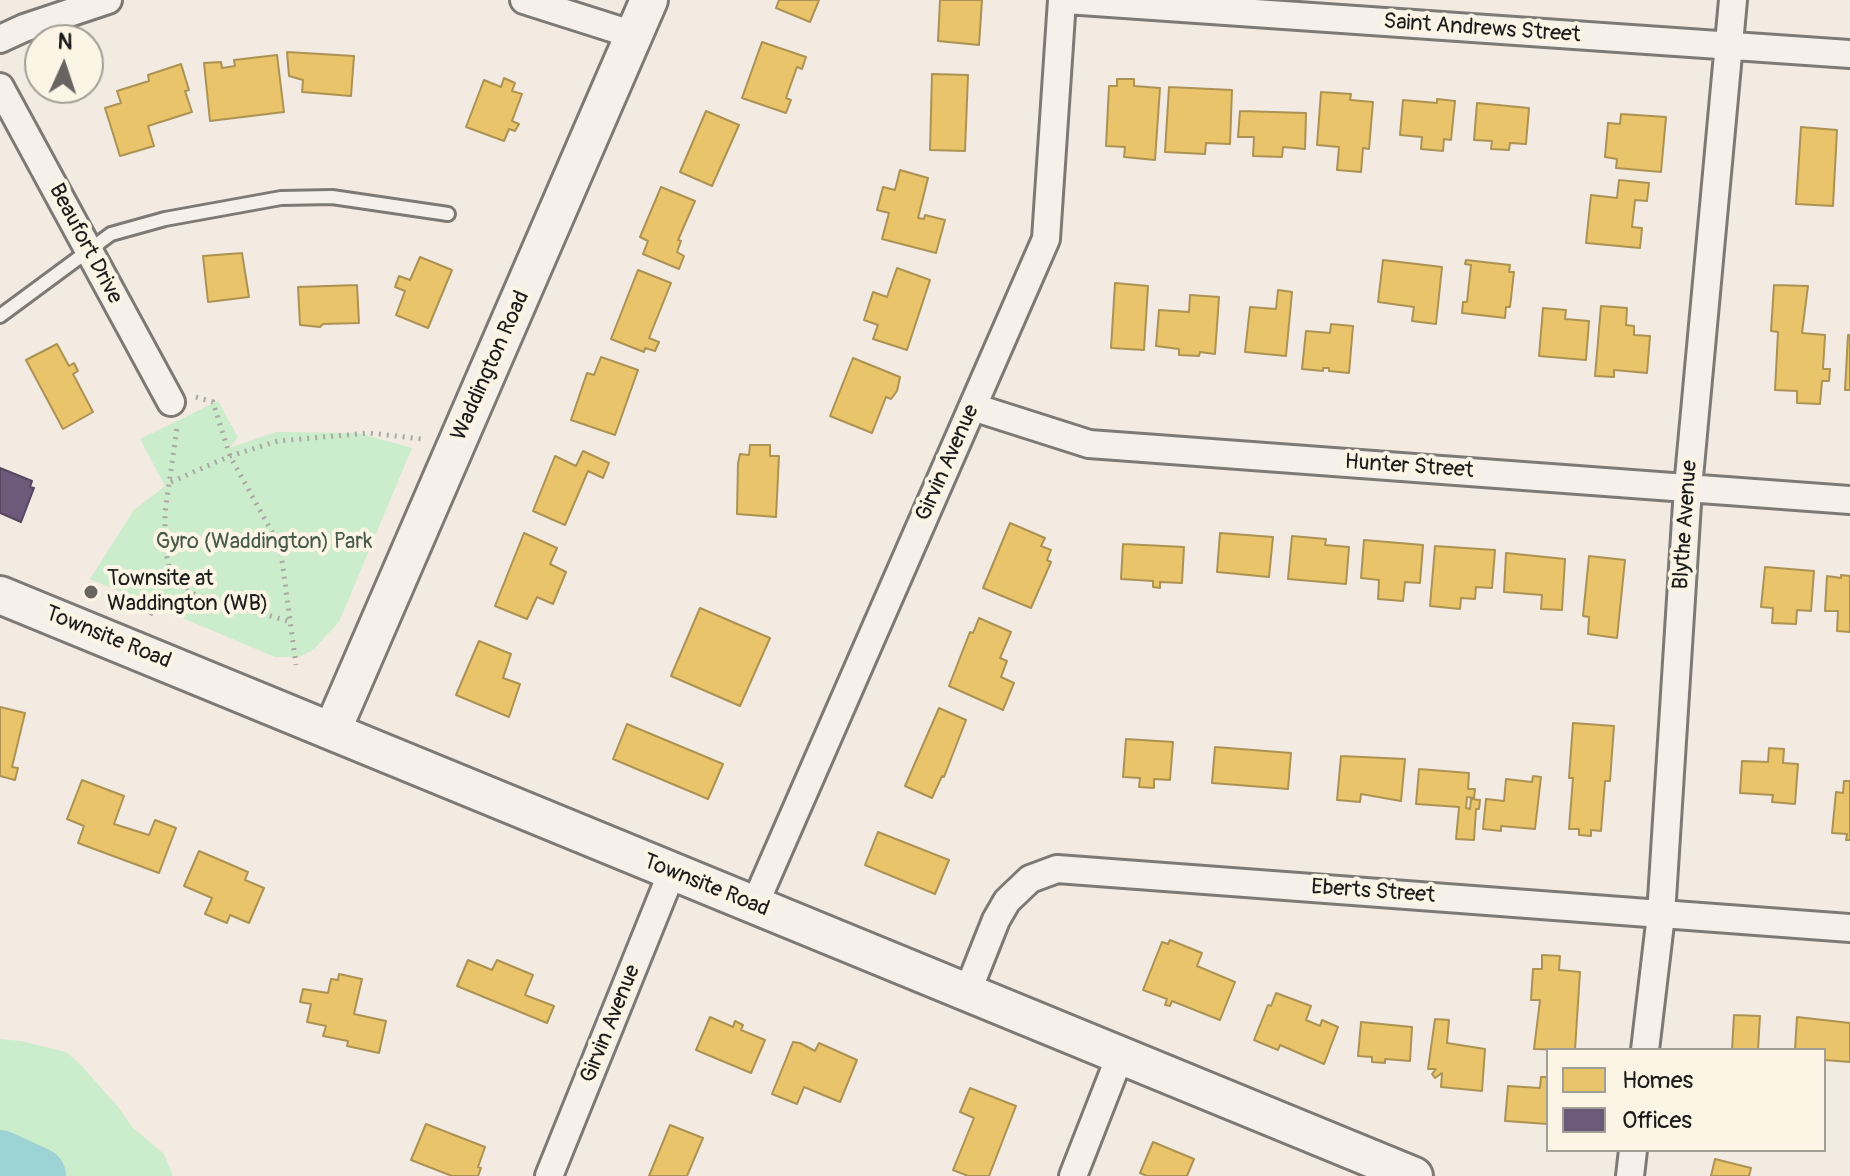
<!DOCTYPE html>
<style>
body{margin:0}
#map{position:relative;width:1850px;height:1176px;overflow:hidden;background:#f3eae2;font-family:Pangolin,sans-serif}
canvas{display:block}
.legend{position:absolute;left:1546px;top:1048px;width:280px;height:104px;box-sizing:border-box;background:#fcf5e5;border:2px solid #a29e95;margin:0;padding:10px 14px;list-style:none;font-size:24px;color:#1c1c1c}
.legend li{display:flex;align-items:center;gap:16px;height:40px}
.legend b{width:40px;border:2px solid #a29e95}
.north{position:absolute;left:24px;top:24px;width:80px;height:80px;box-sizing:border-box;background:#fcf5e5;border:2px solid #a29e95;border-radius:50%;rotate:3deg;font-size:22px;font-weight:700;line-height:32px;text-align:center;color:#1c1c1c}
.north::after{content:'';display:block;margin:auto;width:28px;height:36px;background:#676461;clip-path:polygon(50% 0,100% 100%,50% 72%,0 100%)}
</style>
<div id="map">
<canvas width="1850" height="1176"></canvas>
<ul class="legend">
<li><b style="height:22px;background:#e9c46a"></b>Homes</li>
<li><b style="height:22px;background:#6d597a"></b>Offices</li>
</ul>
<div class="north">N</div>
</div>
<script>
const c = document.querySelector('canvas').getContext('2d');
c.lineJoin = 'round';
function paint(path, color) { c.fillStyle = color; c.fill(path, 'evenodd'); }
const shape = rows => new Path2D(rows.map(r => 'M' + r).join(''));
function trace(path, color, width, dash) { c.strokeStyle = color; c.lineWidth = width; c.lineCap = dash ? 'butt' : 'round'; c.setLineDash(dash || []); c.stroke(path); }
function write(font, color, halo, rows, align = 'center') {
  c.font = font + ' Pangolin,sans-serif'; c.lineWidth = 8; c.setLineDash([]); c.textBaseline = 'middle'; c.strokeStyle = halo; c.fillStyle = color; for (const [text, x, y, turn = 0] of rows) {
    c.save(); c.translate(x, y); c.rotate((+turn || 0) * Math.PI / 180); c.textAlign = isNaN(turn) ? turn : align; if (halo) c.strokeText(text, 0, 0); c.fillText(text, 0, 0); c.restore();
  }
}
paint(shape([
 [218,401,238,437,229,448,276,432,358,433,412,448,339,622,313,650,299,657,275,657,90,579,134,510,165,486,140,439],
 [0,1039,21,1041,66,1052,81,1065,119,1108,132,1127,164,1154,173,1176,0,1176]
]), '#cbedcc');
const homes = shape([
 [779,0,819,0,810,22,776,8,779,0],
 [940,0,982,0,979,45,938,41,940,0],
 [762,42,806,57,802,69,797,67,786,98,791,100,786,113,742,98,762,42],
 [287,52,354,56,351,96,302,92,303,80,289,76,287,52],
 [277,55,284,112,210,121,204,63,221,62,222,68,235,66,234,60,277,55],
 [181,64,189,90,185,91,192,112,148,126,154,146,120,156,105,108,121,103,117,91,149,81,148,75,181,64],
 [932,74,968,75,965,151,930,150,932,74],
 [504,78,515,83,512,91,522,94,512,121,519,124,515,131,509,129,504,141,466,127,484,80,501,87,504,78],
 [1117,79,1134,79,1134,86,1160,88,1155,160,1124,157,1125,147,1106,146,1109,86,1117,86,1117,79],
 [1169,87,1232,90,1230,144,1206,143,1205,154,1165,152,1169,87],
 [1321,92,1351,94,1350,100,1373,102,1369,149,1363,148,1361,172,1337,170,1339,147,1317,145,1321,92],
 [1437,99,1455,101,1451,140,1444,139,1443,151,1421,149,1422,137,1400,135,1403,100,1437,103,1437,99],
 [1477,103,1529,108,1526,144,1510,143,1509,150,1491,149,1492,141,1474,140,1477,103],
 [706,111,739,125,712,186,680,172,706,111],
 [1240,111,1306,113,1305,149,1283,147,1282,157,1253,156,1254,137,1238,137,1240,111],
 [1621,114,1666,117,1661,172,1616,168,1617,159,1605,157,1608,123,1620,124,1621,114],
 [1801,127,1837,130,1833,206,1796,204,1801,127],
 [900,170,928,178,918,218,924,219,925,215,945,220,936,253,882,239,889,213,877,210,883,187,895,190,900,170],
 [1619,180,1649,183,1647,201,1635,200,1632,227,1642,228,1640,248,1586,243,1591,195,1617,198,1619,180],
 [661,187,695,201,678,240,681,241,677,252,684,256,679,269,643,254,648,241,640,237,661,187],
 [242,253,249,297,208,302,203,256,242,253],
 [420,257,452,270,428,328,396,315,405,291,395,287,399,276,410,280,420,257],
 [1383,260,1442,267,1436,324,1412,321,1414,307,1378,302,1383,260],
 [1466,260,1510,265,1509,272,1514,272,1510,307,1506,307,1505,318,1462,313,1463,302,1467,302,1471,265,1465,264,1466,260],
 [897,268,930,280,907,350,873,339,878,325,864,320,873,292,887,297,897,268],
 [638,270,671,283,649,338,659,342,655,351,645,348,644,352,611,339,638,270],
 [1115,283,1148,286,1144,350,1111,348,1115,283],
 [357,285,359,323,323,324,320,327,300,325,298,287,357,285],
 [1774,285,1808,286,1802,333,1825,335,1823,369,1830,369,1829,381,1822,381,1820,404,1797,403,1797,391,1775,390,1778,332,1771,331,1774,285],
 [1278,290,1292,292,1286,356,1245,352,1250,307,1276,309,1278,290],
 [1190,295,1219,297,1215,354,1200,352,1199,356,1179,355,1179,349,1156,346,1159,310,1189,312,1190,295],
 [1601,306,1627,308,1626,325,1634,326,1634,335,1650,336,1647,373,1614,370,1614,377,1595,376,1601,306],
 [1543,308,1566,310,1565,319,1589,321,1586,360,1539,356,1543,308],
 [1331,324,1353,326,1349,373,1329,371,1329,368,1323,368,1323,371,1302,369,1306,331,1330,333,1331,324],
 [1848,335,1850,335,1850,390,1845,390,1848,335],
 [57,344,69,366,74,363,78,371,73,374,93,412,63,429,26,360,57,344],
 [601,357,638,370,615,435,571,420,587,373,594,375,601,357],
 [853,358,900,377,897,391,891,399,886,397,872,433,830,416,853,358],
 [750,445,770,445,770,456,779,456,776,517,737,514,738,463,740,454,749,455,750,445],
 [583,451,609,463,603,478,588,471,565,525,533,511,555,456,576,466,583,451],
 [1010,523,1045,538,1041,546,1051,550,1047,560,1051,562,1031,608,983,588,1010,523],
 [524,533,557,548,550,564,566,572,553,604,537,597,527,619,495,606,524,533],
 [1220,533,1273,537,1269,577,1217,572,1220,533],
 [1292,536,1326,539,1325,545,1349,547,1346,584,1288,579,1292,536],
 [1364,540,1423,545,1420,583,1405,582,1403,601,1378,599,1379,580,1361,578,1364,540],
 [1123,544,1184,547,1182,583,1160,582,1160,588,1153,587,1153,581,1121,579,1123,544],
 [1435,546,1495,550,1492,588,1476,587,1475,599,1461,598,1460,609,1430,606,1435,546],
 [1506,553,1565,559,1562,610,1541,609,1542,595,1504,592,1506,553],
 [1589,556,1625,560,1617,638,1588,634,1589,617,1583,616,1589,556],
 [1765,567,1814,571,1811,611,1797,610,1796,624,1772,623,1773,608,1761,607,1765,567],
 [1841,575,1850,576,1850,632,1837,631,1838,611,1825,611,1827,576,1841,578,1841,575],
 [700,608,770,638,740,706,671,676,700,608],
 [979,618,1011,632,1000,658,1007,661,1001,677,1014,683,1003,710,949,686,970,632,973,633,979,618],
 [479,641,511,654,503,678,520,684,509,717,456,695,479,641],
 [0,707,25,713,12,767,18,768,15,780,0,776,0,707],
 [939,708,966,720,944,777,942,776,932,798,905,786,939,708],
 [1573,723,1614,726,1610,781,1605,781,1601,831,1591,830,1591,836,1579,835,1579,829,1569,829,1573,778,1569,778,1573,723],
 [627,724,723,764,708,799,613,759,627,724],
 [1126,739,1173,742,1170,780,1154,779,1154,788,1139,787,1140,778,1123,777,1126,739],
 [1215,747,1291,753,1288,789,1212,783,1215,747],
 [1769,748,1784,749,1783,763,1798,764,1795,804,1772,802,1773,795,1740,793,1742,761,1768,762,1769,748],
 [1341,756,1405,759,1401,801,1361,794,1360,802,1337,800,1341,756],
 [1419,769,1469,773,1468,789,1475,789,1474,798,1467,797,1466,808,1470,809,1471,799,1480,800,1479,809,1476,809,1474,840,1456,839,1459,807,1416,804,1419,769],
 [1533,776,1541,777,1535,829,1501,826,1501,831,1483,829,1486,799,1504,801,1506,779,1532,782,1533,776],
 [82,780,124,796,114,824,149,835,155,820,176,828,159,873,78,843,84,826,67,819,82,780],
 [1844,781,1850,781,1850,840,1846,840,1847,834,1832,833,1836,792,1843,793,1844,781],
 [878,832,949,860,935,894,865,865,878,832],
 [199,851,248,872,245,880,264,888,249,923,230,915,227,923,205,914,212,898,184,886,199,851],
 [1170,940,1202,953,1197,966,1235,982,1220,1020,1172,1001,1170,1006,1165,1005,1167,999,1143,990,1162,942,1168,944,1170,940],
 [1542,955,1560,956,1559,970,1580,972,1575,1050,1534,1049,1540,1000,1531,1000,1533,969,1542,969,1542,955],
 [468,960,492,970,497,960,533,975,525,995,554,1006,547,1023,457,986,468,960],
 [339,974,362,979,354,1014,386,1021,379,1053,347,1046,348,1041,323,1036,326,1026,307,1022,311,1004,300,1002,303,989,328,993,331,979,338,980,339,974],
 [1276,993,1311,1006,1306,1020,1320,1026,1322,1020,1338,1027,1324,1064,1280,1045,1278,1050,1254,1040,1268,1005,1271,1006,1276,993],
 [1734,1015,1760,1016,1758,1050,1732,1050,1734,1015],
 [710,1017,733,1027,735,1021,743,1025,741,1030,765,1040,751,1073,696,1050,710,1017],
 [1797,1017,1850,1023,1850,1062,1824,1060,1824,1050,1795,1050,1797,1017],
 [1435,1019,1449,1020,1447,1043,1485,1049,1482,1091,1441,1087,1442,1073,1435,1078,1432,1074,1436,1069,1428,1069,1435,1019],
 [1361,1022,1412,1027,1410,1061,1385,1059,1385,1063,1372,1062,1372,1057,1358,1056,1361,1022],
 [793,1042,800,1043,815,1051,819,1043,857,1060,840,1102,804,1087,797,1104,772,1094,793,1042],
 [1541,1077,1548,1077,1548,1124,1505,1121,1508,1086,1540,1088,1541,1077],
 [970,1088,1016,1106,989,1176,968,1176,953,1170,974,1118,960,1112,970,1088],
 [426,1124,485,1147,478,1167,481,1168,478,1176,452,1176,411,1160,426,1124],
 [670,1125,703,1138,687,1176,649,1176,670,1125],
 [1153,1142,1194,1159,1187,1176,1147,1176,1140,1173,1153,1142],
 [1715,1159,1751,1168,1749,1176,1711,1176,1715,1159]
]);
paint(homes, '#e9c46a');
trace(homes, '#ac9253', 2);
const offices = shape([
 [0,468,32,481,30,487,34,488,21,522,0,513,0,468]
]);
paint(offices, '#6d597a');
trace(offices, '#55475e', 2);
trace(shape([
 [0,1159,37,1176]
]), '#9dd3d5', 58);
const lane = shape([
 [0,316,111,234,165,219,281,198,332,197,448,214]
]);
const street = shape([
 [524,0,634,35],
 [1066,0,1850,54],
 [0,39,24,28,108,0],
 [0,87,171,402],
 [973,407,1089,444,1850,500],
 [754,906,1046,239,1062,0],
 [967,993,996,920,1007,901,1030,879,1057,869,1850,928],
 [1645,1050,1661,915,1688,488,1733,0],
 [549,1176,672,872],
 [1073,1176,1120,1056],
 [1630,1176,1633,1150]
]);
const secondary = shape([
 [0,595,1414,1176],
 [332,731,649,0]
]);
trace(lane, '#7d7975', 18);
trace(street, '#7d7975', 32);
trace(secondary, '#7d7975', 42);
trace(shape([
 [196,397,213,402,230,456,273,534,281,553,296,665],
 [171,482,230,456,278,441,369,433,422,439],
 [172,582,196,595,288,621],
 [150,615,172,582,165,548,165,512,177,428]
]), '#aba8a4', 5, [2, 6]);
trace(lane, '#f5f1ea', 12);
trace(street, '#f5f1ea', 26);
trace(secondary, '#f5f1ea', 36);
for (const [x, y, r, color] of [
 [91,592,8,"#676461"]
]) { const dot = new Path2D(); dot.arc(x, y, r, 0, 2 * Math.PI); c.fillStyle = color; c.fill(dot); trace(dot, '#fcf5e5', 3); }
write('22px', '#1c1c1c', '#fcf5e5', [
 ["Saint Andrews Street",1482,29,4],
 ["Beaufort Drive",85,244,62],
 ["Waddington Road",491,366,-66],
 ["Girvin Avenue",948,463,-66],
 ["Hunter Street",1409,467,4],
 ["Blythe Avenue",1686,525,-86],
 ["Townsite Road",108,638,22],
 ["Townsite Road",706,886,22],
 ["Eberts Street",1373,892,4],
 ["Girvin Avenue",611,1024,-68]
]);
write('22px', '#475b4b', '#fcf5e5', [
 ["Gyro (Waddington) Park",264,542]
]);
write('22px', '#1c1c1c', '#fcf5e5', [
 ["Townsite at",107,579],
 ["Waddington (WB)",107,604]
], 'left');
</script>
